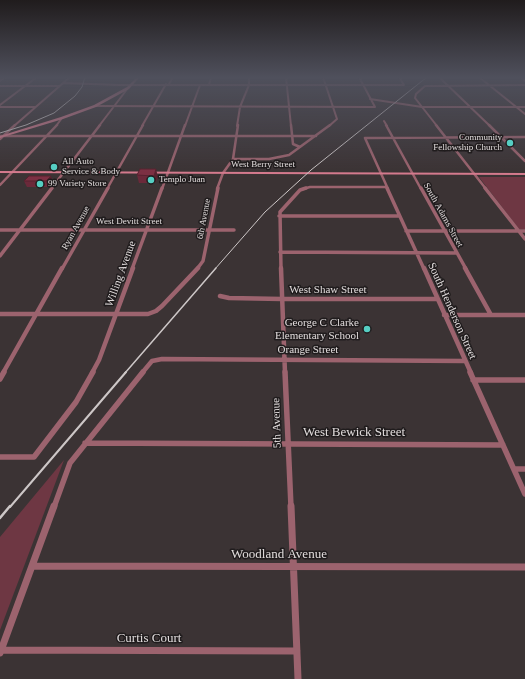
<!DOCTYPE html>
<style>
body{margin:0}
canvas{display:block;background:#3b3334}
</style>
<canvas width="525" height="679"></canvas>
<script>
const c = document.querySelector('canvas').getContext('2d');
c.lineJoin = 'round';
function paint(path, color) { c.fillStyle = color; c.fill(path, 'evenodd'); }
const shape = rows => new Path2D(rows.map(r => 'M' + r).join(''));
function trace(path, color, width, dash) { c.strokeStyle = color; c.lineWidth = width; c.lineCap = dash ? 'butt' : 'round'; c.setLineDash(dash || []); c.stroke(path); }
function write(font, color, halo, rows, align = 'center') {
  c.font = font + ' "Times New Roman",serif'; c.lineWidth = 3; c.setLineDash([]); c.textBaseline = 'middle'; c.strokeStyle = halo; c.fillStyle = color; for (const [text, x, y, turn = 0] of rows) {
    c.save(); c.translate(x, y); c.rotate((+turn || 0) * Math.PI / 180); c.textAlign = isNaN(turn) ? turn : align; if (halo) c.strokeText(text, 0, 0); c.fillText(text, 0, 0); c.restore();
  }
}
paint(shape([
 [479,177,525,177,525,229,519,229],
 [64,460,0,630,0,537]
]), '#6e3743');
trace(shape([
 [286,77,291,126],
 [323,77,337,119,329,126],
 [399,77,404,85],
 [439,77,490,126],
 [479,77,525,114],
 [0,81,5,77],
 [63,83,118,85,404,85],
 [169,84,173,77],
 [209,85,211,77],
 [0,86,59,86],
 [370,99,422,107,525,107],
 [0,105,37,77],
 [95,106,375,107,359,77],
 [0,107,35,107],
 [384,121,387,126],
 [14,126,70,77],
 [56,126,62,118],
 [99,126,128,88],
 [142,126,166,84],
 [185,126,200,85],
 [237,126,240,107,249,85,249,77],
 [437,126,415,98,416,94,425,86,525,85]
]), '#9c636e', 2);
trace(shape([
 [291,125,293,144,300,147],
 [386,125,421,189],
 [436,125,486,189],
 [489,125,525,161],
 [0,136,316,136],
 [0,139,15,125],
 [233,159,269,159,289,155,330,125],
 [0,185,57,125],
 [51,189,100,125],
 [107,189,143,125],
 [162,189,185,125],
 [217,189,223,173,233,159,238,125],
 [303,189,310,187,386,187],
 [388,189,365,138,525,137]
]), '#9c636e', 2.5);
trace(shape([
 [387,188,424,269],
 [421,188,466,269],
 [485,188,525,239],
 [279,216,399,216],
 [0,230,234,230],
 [406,231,525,231],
 [280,252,457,253],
 [0,256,52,188],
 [62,269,108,188],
 [132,269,162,188],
 [197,269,203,261,218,188],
 [281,269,280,212,300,190,306,188]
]), '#9c636e', 3.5);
trace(shape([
 [281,268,285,373],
 [424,268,471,373],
 [465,268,491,315],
 [220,296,229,298,282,299,437,299],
 [0,314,148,314,156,311,162,306,198,268],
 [444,315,525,315],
 [3,373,62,268],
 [92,373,99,360,133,268],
 [142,373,152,361,162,359,465,361]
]), '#9c636e', 4.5);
trace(shape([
 [285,372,291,507],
 [470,372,525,494],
 [0,379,4,372],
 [473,380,525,380],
 [85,443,503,445],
 [0,457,34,457,76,402,93,372],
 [514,469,525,469],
 [54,507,70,463,143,372]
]), '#9c636e', 5.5);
trace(shape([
 [291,506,298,679],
 [33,566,525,567],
 [1,650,297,651],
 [0,653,54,506]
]), '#9c636e', 7);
paint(shape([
 [137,77,140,77,129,89,96,107,63,119,0,138,0,136,61,117,94,105,127,87,137,77],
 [519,77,522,77,525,80,525,82,519,77],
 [0,171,525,173,525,175,0,173,0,171]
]), '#d47a8d');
trace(shape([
 [0,133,26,125,54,113,75,96,82,87,85,77],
 [215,269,265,212,311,170,427,77]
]), '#cdc7c7', 1);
trace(shape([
 [125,373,216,268]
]), '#cdc7c7', 1.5);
trace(shape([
 [10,507,126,372]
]), '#cdc7c7', 2);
trace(shape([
 [0,518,10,506]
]), '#cdc7c7', 2.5);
paint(shape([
 [140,169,158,177,155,183,139,183,137,175],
 [29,176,53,181,48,187,27,187,24,181]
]), '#6b293a');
paint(shape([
 [156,169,158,177,155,183,154,176],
 [51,176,53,181,48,187,46,181]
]), '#57222f');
const building = shape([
 [140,169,156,169,154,176,137,175,140,169],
 [29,176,51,176,46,181,24,181,29,176]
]);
paint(building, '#7c3043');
trace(building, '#57222f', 1);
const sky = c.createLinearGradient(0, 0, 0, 172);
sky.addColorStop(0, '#201c1d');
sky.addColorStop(0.45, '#4f505c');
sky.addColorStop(1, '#4f505c00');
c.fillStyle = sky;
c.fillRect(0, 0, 525, 172);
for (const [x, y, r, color] of [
 [510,143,4,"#56cec3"],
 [54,167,4,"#56cec3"],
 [151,180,4,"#56cec3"],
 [40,184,4,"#56cec3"],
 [367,329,4,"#56cec3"]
]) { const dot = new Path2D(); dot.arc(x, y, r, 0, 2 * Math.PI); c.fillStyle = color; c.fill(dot); trace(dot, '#201c1d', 1.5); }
write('9px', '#e1dcdc', '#201c1d', [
 ["Community",502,138,"right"],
 ["Fellowship Church",502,148,"right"],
 ["All Auto",62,162],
 ["Service & Body",62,172],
 ["Templo Juan",159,180],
 ["99 Variety Store",48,184]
], 'left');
write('9px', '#e1dcdc', '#201c1d', [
 ["West Berry Street",263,165],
 ["South Adams Street",443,215,61],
 ["6th Avenue",204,219,-79],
 ["West Devitt Street",129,222],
 ["Ryan Avenue",76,228,-61]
]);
write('11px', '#e1dcdc', '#201c1d', [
 ["Willing Avenue",121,274,-70],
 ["West Shaw Street",328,290],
 ["South Henderson Street",452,311,66],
 ["Orange Street",308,350],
 ["5th Avenue",277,423,-92]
]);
write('11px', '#e1dcdc', '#201c1d', [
 ["George C Clarke",359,323],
 ["Elementary School",359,336]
], 'right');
write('13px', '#e1dcdc', '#201c1d', [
 ["West Bewick Street",354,433],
 ["Woodland Avenue",279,555],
 ["Curtis Court",149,639]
]);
</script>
